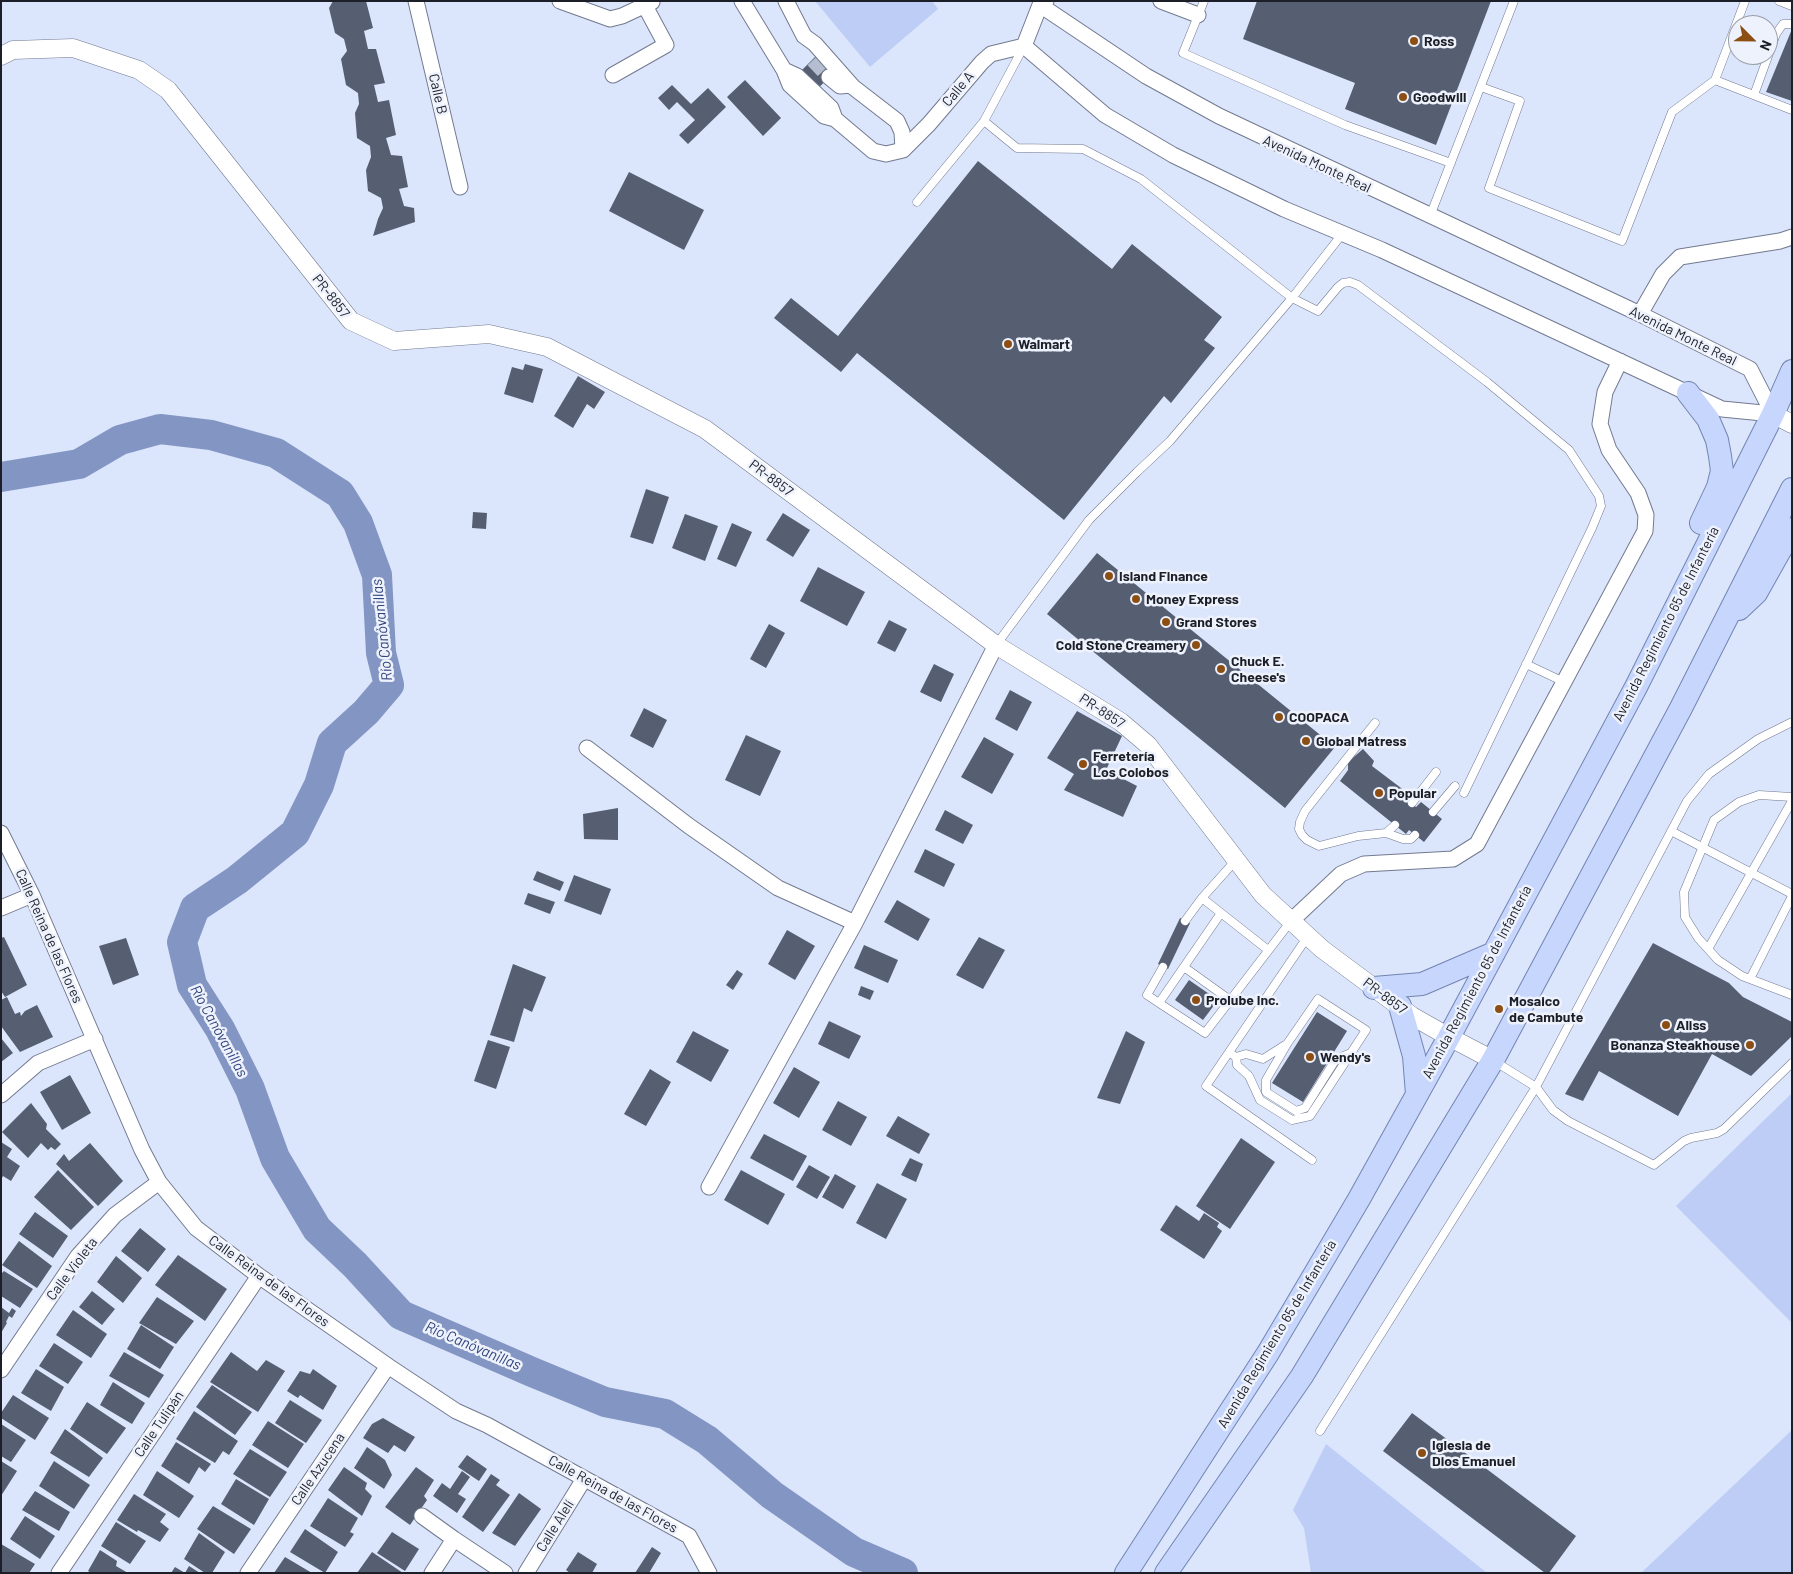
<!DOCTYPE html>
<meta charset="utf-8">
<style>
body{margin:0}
#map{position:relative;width:1793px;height:1574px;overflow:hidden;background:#dbe5fc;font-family:Barlow,sans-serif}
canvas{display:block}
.frame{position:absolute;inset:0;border:2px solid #1c1f27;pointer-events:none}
.north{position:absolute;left:1728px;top:15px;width:50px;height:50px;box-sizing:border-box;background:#eef2fc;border:1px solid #9a9ea7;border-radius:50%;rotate:113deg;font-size:14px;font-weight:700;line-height:20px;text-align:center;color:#1c1f27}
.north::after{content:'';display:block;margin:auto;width:18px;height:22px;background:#8c4e12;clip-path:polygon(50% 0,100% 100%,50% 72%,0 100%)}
</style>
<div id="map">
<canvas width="1793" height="1574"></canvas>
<div class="frame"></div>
<div class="north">N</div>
</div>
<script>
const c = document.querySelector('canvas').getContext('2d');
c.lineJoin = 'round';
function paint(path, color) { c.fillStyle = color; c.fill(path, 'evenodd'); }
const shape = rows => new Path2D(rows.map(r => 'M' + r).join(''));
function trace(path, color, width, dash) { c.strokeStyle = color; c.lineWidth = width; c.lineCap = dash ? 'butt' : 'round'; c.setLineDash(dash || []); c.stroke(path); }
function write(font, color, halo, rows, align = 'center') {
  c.font = font + ' Barlow,sans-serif'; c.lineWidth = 5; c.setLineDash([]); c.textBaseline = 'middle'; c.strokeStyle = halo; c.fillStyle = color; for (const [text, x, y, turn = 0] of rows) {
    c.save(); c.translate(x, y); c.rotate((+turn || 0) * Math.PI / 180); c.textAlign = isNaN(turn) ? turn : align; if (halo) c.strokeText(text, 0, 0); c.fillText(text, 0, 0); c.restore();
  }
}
paint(shape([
 [815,1,932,1,938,9,870,67],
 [1792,1093,1792,1323,1676,1206],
 [1792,1430,1792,1573,1641,1573],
 [1326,1444,1487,1573,1311,1573,1304,1528,1293,1510]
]), '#bdcdf5');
trace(shape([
 [1,477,79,464,120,440,160,429,211,435,276,453,340,494,358,523,377,575,381,653,389,685,366,712,332,743,319,785,295,833,237,880,195,908,182,942,192,985,220,1029,250,1089,275,1158,317,1229,355,1265,401,1315,532,1372,605,1402,665,1414,707,1440,772,1495,854,1552,903,1573]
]), '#8395c2', 30);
paint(shape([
 [333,1,366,1,373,28,364,31,368,49,376,49,385,83,374,85,378,102,389,100,396,135,386,138,391,155,402,156,408,187,399,189,404,206,414,208,415,222,373,236,378,219,383,208,381,198,368,191,366,170,371,157,370,146,357,138,355,113,359,104,358,93,346,85,341,59,347,51,344,39,335,33,329,8],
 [1257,1,1491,1,1436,145,1345,109,1355,83,1243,39],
 [1792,29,1792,101,1766,92],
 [818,54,835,72,815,91,799,73],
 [745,80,781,118,763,136,727,97],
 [672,85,691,104,708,88,726,107,688,144,679,135,695,120,677,102,669,110,658,98],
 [978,161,1112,269,1132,244,1222,317,1204,340,1215,348,1171,403,1164,396,1064,520,857,353,841,372,774,318,791,298,838,336],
 [629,172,704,210,684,250,609,211],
 [525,364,543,369,533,403,504,394,512,367,523,370],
 [578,376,605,392,594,409,587,404,573,428,554,416],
 [646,489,669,497,653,544,630,537],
 [473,512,487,513,486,529,472,528],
 [783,513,810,530,793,557,766,540],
 [685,514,718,526,705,561,672,548],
 [732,523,752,532,736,567,717,559],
 [1097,553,1335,747,1285,808,1047,614],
 [818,567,865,592,847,626,800,601],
 [889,620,907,629,895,652,877,643],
 [769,624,785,633,766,668,750,659],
 [934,664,954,674,941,702,920,692],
 [1010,690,1032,702,1017,731,995,719],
 [644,708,667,720,653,748,630,736],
 [1077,711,1122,736,1106,770,1137,786,1123,817,1064,790,1074,774,1047,758],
 [746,735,781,751,760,796,725,780],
 [984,737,1014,754,992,794,961,777],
 [1363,749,1374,761,1372,766,1405,791,1402,795,1416,807,1421,802,1442,819,1424,842,1409,830,1406,834,1340,781,1348,770,1348,762],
 [618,808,618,840,584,839,583,814],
 [945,810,973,825,963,844,935,830],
 [925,849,955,864,944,887,914,872],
 [537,871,564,882,560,891,533,880],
 [574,875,611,889,601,915,564,901],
 [528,893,555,902,550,914,524,904],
 [897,900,930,919,918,941,884,922],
 [1180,918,1190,923,1168,969,1158,964],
 [787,930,815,946,795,980,768,964],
 [4,937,27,985,5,997,1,991,1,938],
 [979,937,1005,950,983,989,956,975],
 [126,938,139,975,113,985,99,946],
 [1653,943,1729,983,1743,997,1792,1022,1792,1036,1751,1076,1712,1054,1678,1116,1599,1071,1583,1101,1565,1094],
 [864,945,898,960,888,983,854,968],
 [513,964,546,977,532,1012,524,1008,514,1042,490,1035],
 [737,970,743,974,733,990,726,985],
 [1189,980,1218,1000,1203,1020,1175,1000],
 [861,986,874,991,870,1000,858,995],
 [7,997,15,1014,20,1012,21,1016,25,1011,37,1005,53,1037,20,1052,1,1026,1,1000],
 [1317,1012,1347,1031,1303,1102,1272,1083],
 [829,1021,861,1036,849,1059,818,1044],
 [693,1031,729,1050,711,1082,676,1062],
 [1126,1031,1145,1042,1120,1104,1097,1098],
 [1,1038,13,1053,1,1062],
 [488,1040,510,1047,496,1089,474,1081],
 [794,1067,820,1082,799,1118,773,1103],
 [650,1069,671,1082,646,1126,624,1114],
 [70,1075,91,1113,62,1130,40,1092],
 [838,1101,867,1117,851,1146,822,1130],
 [31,1103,47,1124,46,1129,61,1144,55,1150,51,1147,48,1150,41,1143,28,1158,2,1132],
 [898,1116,930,1134,919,1154,886,1136],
 [764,1134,807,1156,793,1181,750,1158],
 [1241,1138,1275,1162,1230,1229,1196,1206],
 [1,1142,12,1149,7,1157,20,1166,11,1181,3,1176,1,1180],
 [90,1143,123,1181,98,1206,56,1164,64,1154,69,1161],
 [910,1158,923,1164,916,1182,901,1175],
 [809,1165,830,1177,817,1199,796,1187],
 [58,1170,94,1207,71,1230,34,1197],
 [741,1170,785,1194,768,1225,724,1200],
 [835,1174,856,1186,843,1209,822,1197],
 [877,1183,907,1199,886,1239,856,1223],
 [1176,1205,1199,1221,1204,1213,1219,1223,1217,1227,1222,1231,1204,1259,1160,1230],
 [35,1212,68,1236,53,1258,19,1234],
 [140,1228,166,1249,148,1272,121,1251],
 [19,1241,52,1266,37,1288,2,1265],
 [178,1255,227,1289,205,1321,155,1285],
 [116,1256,142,1278,123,1303,97,1282],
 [4,1271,33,1289,20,1308,1,1296,1,1274],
 [92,1291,115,1309,102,1325,79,1307],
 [157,1297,194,1321,176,1344,139,1323],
 [1,1307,9,1313,12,1308,16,1311,12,1318,9,1316,6,1322,7,1323,1,1333],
 [73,1310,107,1334,91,1358,56,1335],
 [141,1325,174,1347,160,1369,127,1349],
 [54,1343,83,1362,68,1384,39,1366],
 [124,1352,164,1375,149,1398,109,1376],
 [231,1352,257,1371,266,1360,285,1371,258,1412,210,1382],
 [36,1369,64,1387,51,1411,21,1393],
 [313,1369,337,1386,323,1410,300,1395,298,1398,287,1391,300,1371,310,1374],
 [113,1382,145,1403,132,1424,100,1405],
 [212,1385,252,1412,235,1435,196,1407],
 [13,1395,49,1418,35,1440,1,1418,1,1413],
 [290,1400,322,1420,306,1443,275,1423],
 [87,1402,126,1428,107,1454,70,1429],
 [194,1411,238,1441,229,1455,223,1451,215,1463,176,1439],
 [1412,1413,1576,1536,1549,1573,1545,1573,1383,1451],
 [383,1418,415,1437,405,1452,394,1445,388,1453,363,1438,372,1424],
 [268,1421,304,1444,288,1468,252,1445],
 [1,1424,26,1440,11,1462,1,1456],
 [65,1429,103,1458,89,1477,50,1453],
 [176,1442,211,1464,205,1472,199,1467,189,1484,161,1466],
 [367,1447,385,1460,392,1475,384,1489,354,1468],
 [250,1449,287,1472,270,1497,233,1474],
 [467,1455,487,1469,479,1481,458,1467],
 [1,1461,17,1471,1,1496],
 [54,1461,90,1485,74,1509,39,1486],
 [344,1467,367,1483,365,1489,372,1496,362,1516,328,1490],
 [416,1467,434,1480,424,1496,427,1500,410,1525,385,1507],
 [157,1471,194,1496,179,1518,143,1495],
 [462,1471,470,1477,458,1494,466,1499,457,1513,433,1496,442,1483,450,1489],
 [491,1474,500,1480,496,1485,510,1495,483,1532,462,1517],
 [236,1479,269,1499,254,1525,221,1504],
 [35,1491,70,1512,59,1531,22,1510],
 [519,1493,541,1509,515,1546,492,1533],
 [134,1494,166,1514,160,1522,169,1529,160,1542,138,1530,137,1532,117,1520],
 [328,1498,358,1518,350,1532,354,1534,345,1547,310,1526],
 [213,1506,251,1529,234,1554,197,1529],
 [25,1516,55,1536,40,1559,10,1539],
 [116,1522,146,1541,130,1564,101,1546],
 [305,1529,338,1552,325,1573,290,1552],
 [392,1532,419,1549,405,1571,377,1553],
 [199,1533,225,1552,212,1573,205,1573,184,1559],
 [1,1544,35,1564,29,1573,1,1573],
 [652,1547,661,1553,649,1573,635,1573],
 [100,1550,117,1561,116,1566,128,1573,91,1573,88,1571],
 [372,1552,403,1573,357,1573],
 [578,1552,597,1564,592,1573,570,1573,566,1570],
 [285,1557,312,1573,274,1573],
 [189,1566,200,1573,171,1573,175,1567,185,1573]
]), '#565e72');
trace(shape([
 [813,60,829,77]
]), '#b5bdd1', 15, [15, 8]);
const service = shape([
 [1204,1,1183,53,1345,125,1451,163],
 [1779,1,1792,6],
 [1715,80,1792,110],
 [1481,87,1520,101,1489,188,1622,241,1672,112,1715,80,1745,1],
 [1754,95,1776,34,1783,24,1792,24],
 [984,121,1017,148,1083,149,1141,179,1292,298,1318,311,1338,287,1343,283,1350,282,1358,285,1487,382,1569,450,1599,496,1601,506,1592,528,1464,793],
 [917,202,984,121,1024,46],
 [1430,216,1514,1],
 [996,645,1089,520,1137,472,1170,441,1292,298,1343,233],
 [1526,664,1564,682],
 [1375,723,1305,811,1300,822,1299,829,1302,835,1307,840,1319,846,1358,836,1386,833,1395,825],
 [1792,797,1759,795,1739,802,1714,820,1684,892,1685,917,1698,938,1718,960,1742,976,1792,995],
 [1412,803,1436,772],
 [1433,812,1455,786],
 [1671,831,1792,894],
 [1386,833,1403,839,1411,839,1415,835],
 [1202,898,1221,913],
 [1185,921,1202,898,1236,860],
 [1308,936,1206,1086,1312,1160],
 [1708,949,1792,801],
 [1268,950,1221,913,1159,1003,1205,1033,1291,921],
 [1184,967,1230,1000],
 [1750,979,1792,896],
 [1159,1003,1147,995,1163,967],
 [1233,1055,1236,1057,1246,1054,1263,1059,1285,1045],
 [1236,1057,1237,1065,1249,1076,1260,1100,1292,1120,1310,1116,1366,1030,1318,999,1287,1044,1266,1080,1266,1092,1296,1111,1305,1108,1336,1059,1351,1053],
 [1494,1061,1536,1087,1553,1110,1568,1121,1654,1165,1684,1141,1691,1138,1717,1133,1724,1129,1792,1063],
 [1320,1431,1536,1087,1687,801,1709,774,1758,739,1792,722]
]);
const minor = shape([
 [416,1,460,187],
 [560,1,610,19,622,16,652,2],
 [742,1,784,70,790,85,824,116,835,119,873,151,886,154,903,150],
 [786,1,804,36,815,44,853,87,897,121,902,132,903,150],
 [1161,1,1198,15],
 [1040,5,1146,76,1219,116,1640,314,1750,369,1773,414],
 [1024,46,1105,115,1173,155,1284,209,1382,250,1722,409,1773,414],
 [1024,46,1040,5,1046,1],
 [784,70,797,76,831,108,835,119],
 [613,75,666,45,645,6],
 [829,77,840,86,851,85],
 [903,150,929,124,982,62,991,54,1024,46],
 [1640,314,1663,274,1680,257,1780,241,1792,237],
 [587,748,689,826,778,888,855,923],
 [1,833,32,895,142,1150,159,1182,196,1228,259,1276,388,1366,456,1411,487,1425,689,1536,709,1573],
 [1,908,32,895],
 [1291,921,1341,874,1364,864,1453,859,1477,844,1645,531,1646,515,1638,493,1609,450,1600,424,1605,392,1620,361],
 [1,1095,38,1063,95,1039],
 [709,1187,855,923,996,645],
 [1,1370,78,1256,115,1215,159,1182],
 [422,1516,454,1539,505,1573],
 [59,1573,259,1276],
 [248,1573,388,1366],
 [432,1573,454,1539],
 [526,1573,584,1479]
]);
const tertiary = shape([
 [1,56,13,50,73,48,139,70,168,90,351,321,394,341,489,334,547,347,705,429,996,645,1121,722,1148,745,1263,895,1322,949,1412,1016,1449,1037,1493,1060],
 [1773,414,1792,424]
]);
const primary = shape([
 [1688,393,1708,419,1717,440,1720,456,1722,471,1718,487,1701,523],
 [1739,609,1756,593,1792,529],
 [1374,988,1422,984,1494,953],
 [1400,1006,1414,1056,1417,1094],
 [1126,1573,1268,1353,1359,1199,1449,1037,1636,687,1773,414,1792,371],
 [1166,1573,1302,1376,1493,1060,1681,708,1792,489]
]);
trace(service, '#727a8f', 9);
trace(minor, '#727a8f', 17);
trace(tertiary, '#727a8f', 19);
trace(primary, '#7384b1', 24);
trace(service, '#fff', 8);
trace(minor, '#fff', 15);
trace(tertiary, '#fff', 18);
trace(primary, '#c7d6fd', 22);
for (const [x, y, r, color] of [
 [1414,41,5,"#8c4e12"],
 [1403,97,5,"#8c4e12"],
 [1008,344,5,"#8c4e12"],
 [1109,576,5,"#8c4e12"],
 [1136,599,5,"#8c4e12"],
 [1166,622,5,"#8c4e12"],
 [1196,645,5,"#8c4e12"],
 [1221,669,5,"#8c4e12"],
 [1279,717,5,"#8c4e12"],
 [1306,741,5,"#8c4e12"],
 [1083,764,5,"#8c4e12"],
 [1379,793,5,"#8c4e12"],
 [1196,1000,5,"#8c4e12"],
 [1499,1009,5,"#8c4e12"],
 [1666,1025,5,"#8c4e12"],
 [1750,1045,5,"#8c4e12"],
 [1310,1057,5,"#8c4e12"],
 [1422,1453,5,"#8c4e12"]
]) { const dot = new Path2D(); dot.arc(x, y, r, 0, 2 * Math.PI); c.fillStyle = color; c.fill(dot); trace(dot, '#eef2fc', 2); }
write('bold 14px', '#1c1f27', '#eef2fc', [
 ["Ross",1424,41],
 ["Goodwill",1413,97],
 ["Walmart",1018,344],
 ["Island Finance",1119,576],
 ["Money Express",1146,599],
 ["Grand Stores",1176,622],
 ["Cold Stone Creamery",1186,645,"right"],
 ["Chuck E.",1231,661],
 ["Cheese's",1231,677],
 ["COOPACA",1289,717],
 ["Global Matress",1316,741],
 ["Ferretería",1093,756],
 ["Los Colobos",1093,772],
 ["Popular",1389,793],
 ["Prolube Inc.",1206,1000],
 ["Mosaico",1509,1001],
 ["de Cambute",1509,1017],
 ["Aliss",1676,1025],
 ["Bonanza Steakhouse",1740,1045,"right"],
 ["Wendy's",1320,1057],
 ["Iglesia de",1432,1445],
 ["Dios Emanuel",1432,1461]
], 'left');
write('14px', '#1c1f27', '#eef2fc', [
 ["Calle A",958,89,-50],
 ["Calle B",438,94,77],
 ["Avenida Monte Real",1317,164,25],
 ["PR-8857",331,296,52],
 ["Avenida Monte Real",1683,336,26],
 ["PR-8857",771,478,37],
 ["Avenida Regimiento 65 de Infantería",1666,624,-63],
 ["PR-8857",1102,711,33],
 ["Calle Reina de las Flores",49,936,66],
 ["Avenida Regimiento 65 de Infantería",1477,982,-62],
 ["PR-8857",1385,996,37],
 ["Calle Violeta",72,1269,-53],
 ["Calle Reina de las Flores",269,1281,36],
 ["Avenida Regimiento 65 de Infantería",1277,1334,-59],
 ["Calle Tulipán",159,1424,-56],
 ["Calle Azucena",318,1469,-56],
 ["Calle Reina de las Flores",613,1494,29],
 ["Calle Alelí",555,1526,-58]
]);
write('italic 15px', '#31457e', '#eef2fc', [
 ["Río Canóvanillas",382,630,-96],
 ["Río Canóvanillas",219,1031,61],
 ["Río Canóvanillas",473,1346,23]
]);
</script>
